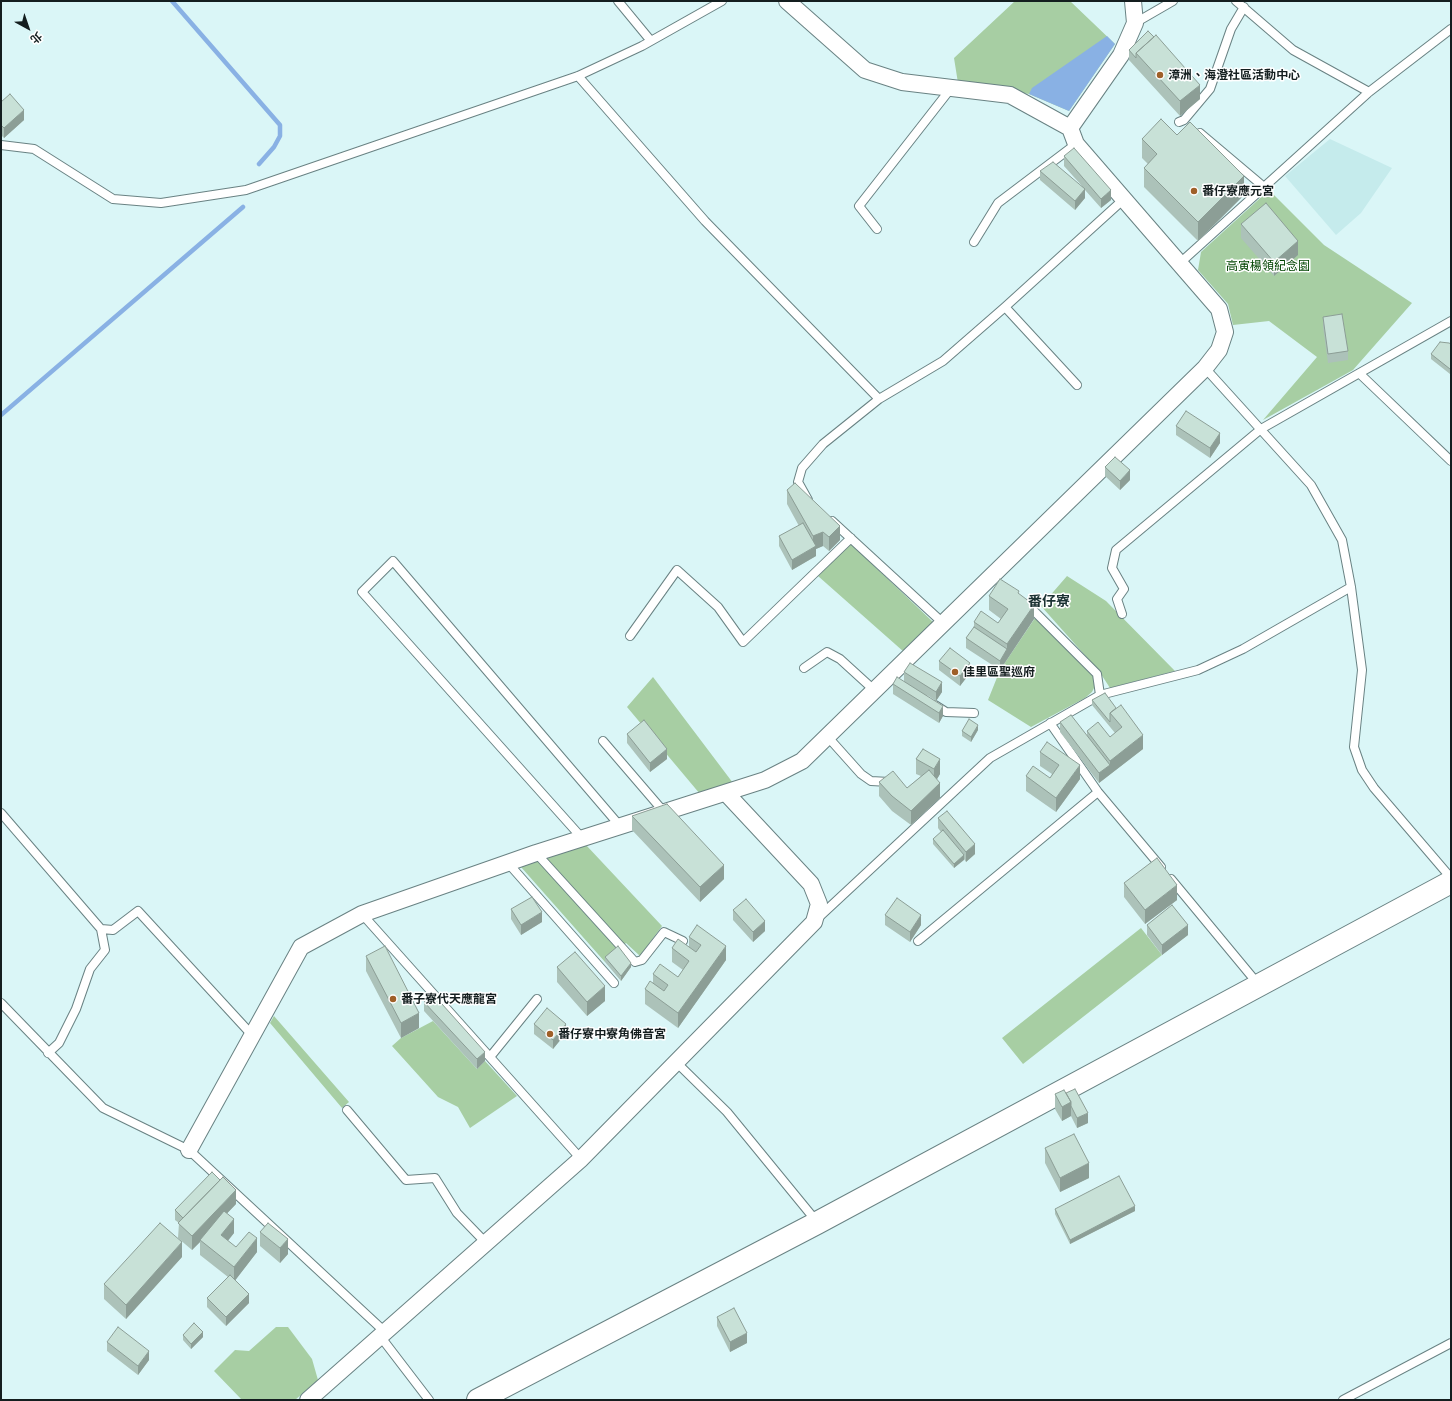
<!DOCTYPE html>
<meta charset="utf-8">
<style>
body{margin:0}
#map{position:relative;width:1452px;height:1401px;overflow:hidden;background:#daf6f7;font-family:"Alegreya Sans","Noto Sans TC",sans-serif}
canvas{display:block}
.frame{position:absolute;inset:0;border:2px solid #141e1f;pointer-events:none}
.north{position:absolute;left:8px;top:8px;width:40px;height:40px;-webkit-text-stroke:3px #fff;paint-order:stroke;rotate:140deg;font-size:11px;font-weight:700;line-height:16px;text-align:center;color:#141e1f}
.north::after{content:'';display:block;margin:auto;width:14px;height:18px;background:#141e1f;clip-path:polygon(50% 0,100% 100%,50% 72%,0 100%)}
</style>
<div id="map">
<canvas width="1452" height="1401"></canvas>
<div class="frame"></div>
<div class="north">北</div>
</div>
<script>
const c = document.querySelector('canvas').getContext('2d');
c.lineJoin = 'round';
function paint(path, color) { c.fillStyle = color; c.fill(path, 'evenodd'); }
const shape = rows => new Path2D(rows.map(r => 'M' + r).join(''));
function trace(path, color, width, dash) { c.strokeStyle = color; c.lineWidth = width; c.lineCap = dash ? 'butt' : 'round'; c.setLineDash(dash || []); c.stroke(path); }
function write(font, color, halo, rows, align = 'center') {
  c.font = font + ' "Alegreya Sans","Noto Sans TC",sans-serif'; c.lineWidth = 3; c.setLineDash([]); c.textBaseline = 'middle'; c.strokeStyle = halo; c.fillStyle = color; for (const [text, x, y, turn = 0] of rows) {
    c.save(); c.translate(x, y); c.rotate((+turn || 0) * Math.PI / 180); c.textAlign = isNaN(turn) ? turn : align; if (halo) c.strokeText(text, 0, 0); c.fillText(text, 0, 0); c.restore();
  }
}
paint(shape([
 [1330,139,1392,168,1361,213,1336,235,1285,176]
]), '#c5ebec');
paint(shape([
 [1015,1,1070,1,1115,44,1069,111,1029,94,958,83,954,58],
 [1269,190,1324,245,1412,303,1353,370,1263,420,1317,357,1269,321,1233,325,1228,304,1198,270,1201,252],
 [850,543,933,622,904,652,818,576],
 [1067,576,1106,601,1175,671,1110,688,1099,671,1041,606],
 [1035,618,1093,675,1096,684,1092,692,1085,698,1031,727,988,700,1000,670],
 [653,677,733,783,700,794,627,707],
 [586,845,662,926,640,956,626,943,605,962,521,867],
 [1141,928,1162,955,1023,1064,1002,1038],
 [274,1016,349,1102,342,1108,270,1023],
 [433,1021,477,1069,485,1061,517,1096,470,1128,458,1107,438,1097,392,1046,401,1038],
 [276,1327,288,1327,312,1359,318,1380,295,1400,242,1400,214,1371,235,1350,249,1351]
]), '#a7cea3');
paint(shape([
 [1107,36,1115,44,1069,111,1029,94,1032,88]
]), '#89b1e4');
trace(shape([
 [172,1,280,125,280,136,274,147,259,164],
 [1,415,243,207]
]), '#89b1e4', 4.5);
const lane = shape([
 [618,1,651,41],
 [1236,1,1293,50,1369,92],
 [1135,23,1173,1],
 [578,76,705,221,879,399],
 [1179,122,1184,120,1210,89,1231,29,1244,7],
 [1200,133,1264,187],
 [1,145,34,149,113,199,161,203,246,190,578,76,642,46,722,1],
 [877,229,859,206,952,87],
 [974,242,998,203,1076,144],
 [1180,263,1369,92,1451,29],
 [1005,307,1077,385],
 [1205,368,1311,485,1342,540,1351,587,1362,670,1354,747,1362,770,1374,788,1451,878],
 [1360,374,1451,461],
 [808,500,798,482,802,468,823,444,879,399,943,361,1005,307,1124,199],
 [832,521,943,623],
 [1027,604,1097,674,1100,695],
 [1122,614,1117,599,1124,589,1112,568,1116,550,1261,429,1451,321],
 [630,636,677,570,718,607,743,642,851,538],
 [804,668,827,652,840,659,874,690],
 [935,705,946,712,974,713],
 [1050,723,1098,792,1161,867],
 [827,736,861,774,871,781,889,782],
 [603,741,664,812],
 [1,813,101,929,113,930,138,911,252,1035],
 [582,838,362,592,393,561,620,826],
 [536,853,635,962,642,960,664,932,683,941],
 [508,863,614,983],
 [1171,879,1258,984],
 [362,914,581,1159],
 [818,918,990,758,1100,695,1198,670,1243,649,1351,587],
 [918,941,1098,792],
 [1,1003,103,1108,189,1150,385,1332],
 [48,1053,59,1043,76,1009,90,969,105,950,101,929],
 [490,1057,537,999],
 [677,1063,727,1112,817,1222],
 [347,1110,406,1180,435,1178,457,1213,486,1243],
 [380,1336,429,1400],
 [1343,1400,1451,1343]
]);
const street = shape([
 [1070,128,1121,55,1135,23,1133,1],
 [189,1150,301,947,362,914,536,853,765,780,802,761,1205,368,1219,350,1225,332,1219,309,1076,144,1070,128,1010,95,902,82,865,70,787,1],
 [308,1400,581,1159,814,922,819,904,811,884,726,793]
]);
const secondary = shape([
 [478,1400,817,1223,1451,882]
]);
trace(lane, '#698283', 10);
trace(street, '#698283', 18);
trace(secondary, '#698283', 24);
trace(lane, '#fff', 8);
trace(street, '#fff', 16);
trace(secondary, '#fff', 22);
paint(shape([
 [1148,31,1200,99,1180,116,1129,60,1129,50],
 [1,102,24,120,4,138,1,135],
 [1177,135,1244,195,1198,241,1144,187,1144,168,1148,164,1142,158,1142,139],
 [1064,156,1111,200,1101,208,1085,190,1085,198,1075,210,1040,180,1040,171,1082,186,1064,166],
 [1241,224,1298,255,1274,276,1241,238],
 [1323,317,1348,351,1348,360,1328,363,1323,327],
 [1451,344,1451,372,1450,374,1431,359,1431,354],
 [1176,426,1220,443,1210,458,1176,435],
 [1105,467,1130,480,1120,490,1105,476],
 [787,490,840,540,829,551,823,546,816,549,816,556,792,570,779,546,779,536,799,526,787,504],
 [1019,594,1034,619,1000,670,966,648,966,638,974,627,974,622,998,623,1001,619,989,610,989,596],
 [939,661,970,673,960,686,939,670],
 [904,672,942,692,936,701,927,695,943,716,939,723,893,694,893,684,904,681],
 [1105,693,1143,749,1099,783,1060,732,1060,722,1087,736,1087,731,1110,737,1115,733,1092,705,1092,700],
 [978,730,971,742,962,736,962,731],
 [627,734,667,759,650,772,627,743],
 [923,749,940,774,937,779,940,798,911,825,892,811,879,796,879,782,907,788,921,776,916,774,916,759],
 [1040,752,1080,779,1056,812,1026,791,1026,776,1050,778,1052,774,1040,766],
 [632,816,724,879,700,902,632,830],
 [938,818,975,854,966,862,964,859,954,868,933,844,933,839,941,832,938,828],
 [1124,883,1177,900,1145,924,1124,897],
 [511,909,542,922,521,935,511,919],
 [733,910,765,931,753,942,733,920],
 [885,915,921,925,910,942,885,925],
 [1147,925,1188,935,1162,955,1147,935],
 [689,937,726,960,678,1028,645,1004,645,989,653,982,653,974,678,977,683,970,672,962,672,948,689,947],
 [366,956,419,1028,401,1038,366,971],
 [605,957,631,967,621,981,605,962],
 [557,967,605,1001,587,1016,557,982],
 [424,1002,485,1061,477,1069,424,1011],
 [534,1024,566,1033,553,1049,534,1034],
 [1066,1093,1088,1123,1077,1128,1071,1116,1062,1121,1055,1109,1055,1094],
 [1045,1148,1089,1178,1060,1192,1045,1163],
 [236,1204,227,1213,234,1233,228,1241,236,1247,257,1252,235,1280,249,1303,226,1326,207,1307,207,1298,228,1277,200,1255,200,1242,192,1250,178,1238,179,1223,175,1220,175,1210],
 [1055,1209,1135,1211,1070,1244,1055,1214],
 [260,1232,288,1254,280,1263,260,1246],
 [182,1257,126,1319,104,1299,104,1284],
 [717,1317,747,1343,730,1352,717,1326],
 [183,1335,203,1337,191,1349,183,1340],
 [107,1342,149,1360,138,1375,107,1351]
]), '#acc2b9');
paint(shape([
 [1200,85,1200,99,1180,116,1180,101],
 [24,110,24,120,4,138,4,128],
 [1244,176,1244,195,1198,241,1198,222],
 [1085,189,1085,198,1075,210,1075,201],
 [1111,190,1111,200,1101,208,1101,199],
 [1298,241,1298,255,1274,276,1274,262],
 [1451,368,1451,372,1450,374,1450,369],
 [1220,433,1220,443,1210,458,1210,448],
 [1130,470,1130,480,1120,490,1120,481],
 [840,526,840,540,829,551,829,537],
 [823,532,823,546,816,549,816,556,792,570,792,560,813,548,813,536],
 [1034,605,1034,619,1000,670,1000,661,1007,649,1007,644],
 [970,663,970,673,960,686,960,676],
 [942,682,942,692,936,701,936,692],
 [943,706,943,716,939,723,939,713],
 [978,725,978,730,971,742,971,737],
 [1143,735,1143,749,1099,783,1099,773,1110,765,1110,761],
 [667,749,667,759,650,772,650,763],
 [940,759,940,774,934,784,934,769],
 [1080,765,1080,779,1056,812,1056,798],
 [940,783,940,798,911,825,911,811],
 [975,844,975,854,966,862,966,852],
 [964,855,964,860,954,868,954,864],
 [724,865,724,879,700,902,700,887],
 [1177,885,1177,900,1145,924,1145,910],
 [542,912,542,922,521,935,521,925],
 [921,915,921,925,910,942,910,932],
 [765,921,765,931,753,942,753,932],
 [1188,925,1188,935,1162,955,1162,945],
 [726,946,726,960,678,1028,678,1013],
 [631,963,631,967,621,981,621,976],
 [605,986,605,1001,587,1016,587,1002],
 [419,1013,419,1028,401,1038,401,1023],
 [566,1024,566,1033,553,1049,553,1040],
 [485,1052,485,1061,477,1069,477,1059],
 [1071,1102,1071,1116,1062,1121,1062,1107],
 [1088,1113,1088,1123,1077,1128,1077,1118],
 [1089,1163,1089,1178,1060,1192,1060,1178],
 [236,1190,236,1204,201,1241,200,1240,200,1242,192,1250,192,1236],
 [1135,1206,1135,1211,1070,1244,1070,1240],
 [234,1219,234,1233,221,1249,221,1235],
 [257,1238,257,1252,234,1282,234,1267],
 [288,1239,288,1254,280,1263,280,1248],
 [182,1242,182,1257,126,1319,126,1305],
 [249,1294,249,1303,226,1326,226,1317],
 [203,1332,203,1337,191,1349,191,1344],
 [747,1333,747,1343,730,1352,730,1342],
 [149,1351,149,1360,138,1375,138,1366]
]), '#8c9e96');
const building = shape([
 [1148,31,1154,37,1136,53,1136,58,1129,50,1148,31],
 [1156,35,1200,85,1180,101,1136,53,1156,35],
 [10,94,24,110,4,128,1,125,1,102,10,94],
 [1161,119,1177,135,1190,122,1244,176,1198,222,1144,168,1157,154,1142,139,1161,119],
 [1074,148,1111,190,1101,199,1064,156,1074,148],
 [1053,162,1085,189,1075,201,1040,171,1053,162],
 [1266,203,1298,241,1274,262,1241,224,1266,203],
 [1342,314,1348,351,1328,354,1323,317,1342,314],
 [1440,342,1449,343,1451,344,1451,368,1450,369,1431,354,1440,342],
 [1186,411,1220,433,1210,448,1176,426,1186,411],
 [1115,457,1130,470,1120,481,1105,467,1115,457],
 [795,483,840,526,829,537,823,532,813,536,787,490,795,483],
 [803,523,816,546,792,560,779,536,803,523],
 [1000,579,1019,591,1018,593,1034,605,1007,644,974,622,981,611,998,623,1008,609,989,596,1000,579],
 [974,627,1007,649,1000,661,966,638,974,627],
 [950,648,970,663,960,676,939,661,950,648],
 [910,663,942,682,936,692,904,672,910,663],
 [897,677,943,706,939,713,893,684,897,677],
 [1105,693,1116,708,1110,713,1110,722,1092,700,1105,693],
 [1121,705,1143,735,1110,761,1087,731,1098,722,1110,737,1122,727,1110,713,1121,705],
 [1071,715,1110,765,1099,773,1060,722,1071,715],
 [969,719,978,725,971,737,962,731,969,719],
 [644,720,667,749,650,763,627,734,644,720],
 [1047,742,1080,765,1056,798,1026,776,1033,766,1050,778,1059,765,1040,752,1047,742],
 [923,749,940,759,934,769,916,759,923,749],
 [929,770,940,783,911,811,892,796,879,782,893,771,907,788,929,770],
 [667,804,724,865,700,887,632,816,667,804],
 [947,811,975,844,966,852,938,818,947,811],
 [943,830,964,855,954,864,933,839,943,830],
 [1157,858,1177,885,1145,910,1124,883,1157,858],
 [532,897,542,912,521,925,511,909,532,897],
 [897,898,921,915,910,932,885,915,897,898],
 [746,899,765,921,753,932,733,910,746,899],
 [1172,905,1188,925,1162,945,1147,925,1172,905],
 [697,925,726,946,678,1013,645,989,650,981,664,991,668,985,653,974,660,964,678,977,689,961,672,948,678,939,696,952,701,945,689,937,697,925],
 [385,946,419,1013,401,1023,366,956,385,946],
 [618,946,631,963,621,976,605,957,618,946],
 [575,952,605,986,587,1002,557,967,575,952],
 [433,994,485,1052,477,1059,424,1002,433,994],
 [547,1008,566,1024,553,1040,534,1024,547,1008],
 [1075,1089,1088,1113,1077,1118,1071,1106,1071,1102,1066,1093,1075,1089],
 [1064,1090,1071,1102,1062,1107,1055,1094,1064,1090],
 [1074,1134,1089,1163,1060,1178,1045,1148,1074,1134],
 [212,1172,220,1180,183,1218,175,1210,212,1172],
 [1119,1176,1135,1206,1070,1240,1055,1209,1119,1176],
 [223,1177,236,1190,192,1236,178,1223,223,1177],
 [224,1211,234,1219,221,1235,236,1247,249,1232,257,1238,234,1267,200,1240,224,1211],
 [160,1223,182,1242,126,1305,104,1284,160,1223],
 [268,1223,288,1239,280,1248,260,1232,268,1223],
 [230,1275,249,1294,226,1317,207,1298,230,1275],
 [734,1308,747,1333,730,1342,717,1317,734,1308],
 [194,1323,203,1332,191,1344,183,1335,194,1323],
 [118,1327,149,1351,138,1366,107,1342,118,1327]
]);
paint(building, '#c8e1d7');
trace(building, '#8c9e96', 1);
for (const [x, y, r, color] of [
 [1160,75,4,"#9f5f28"],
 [1194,191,4,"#9f5f28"],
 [955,672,4,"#9f5f28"],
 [393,999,4,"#9f5f28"],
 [550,1034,4,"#9f5f28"]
]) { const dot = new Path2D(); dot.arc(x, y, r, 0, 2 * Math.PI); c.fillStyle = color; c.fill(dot); trace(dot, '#fff', 1.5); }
write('bold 12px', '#141e1f', '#fff', [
 ["漳洲、海澄社區活動中心",1168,75],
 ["番仔寮應元宮",1202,191],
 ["佳里區聖巡府",963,672],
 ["番子寮代天應龍宮",401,999],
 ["番仔寮中寮角佛音宮",558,1034]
], 'left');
write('12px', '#040', '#fff', [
 ["高寅楊領紀念園",1268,266]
]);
write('bold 14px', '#1b3233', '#fff', [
 ["番仔寮",1049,602]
]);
</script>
